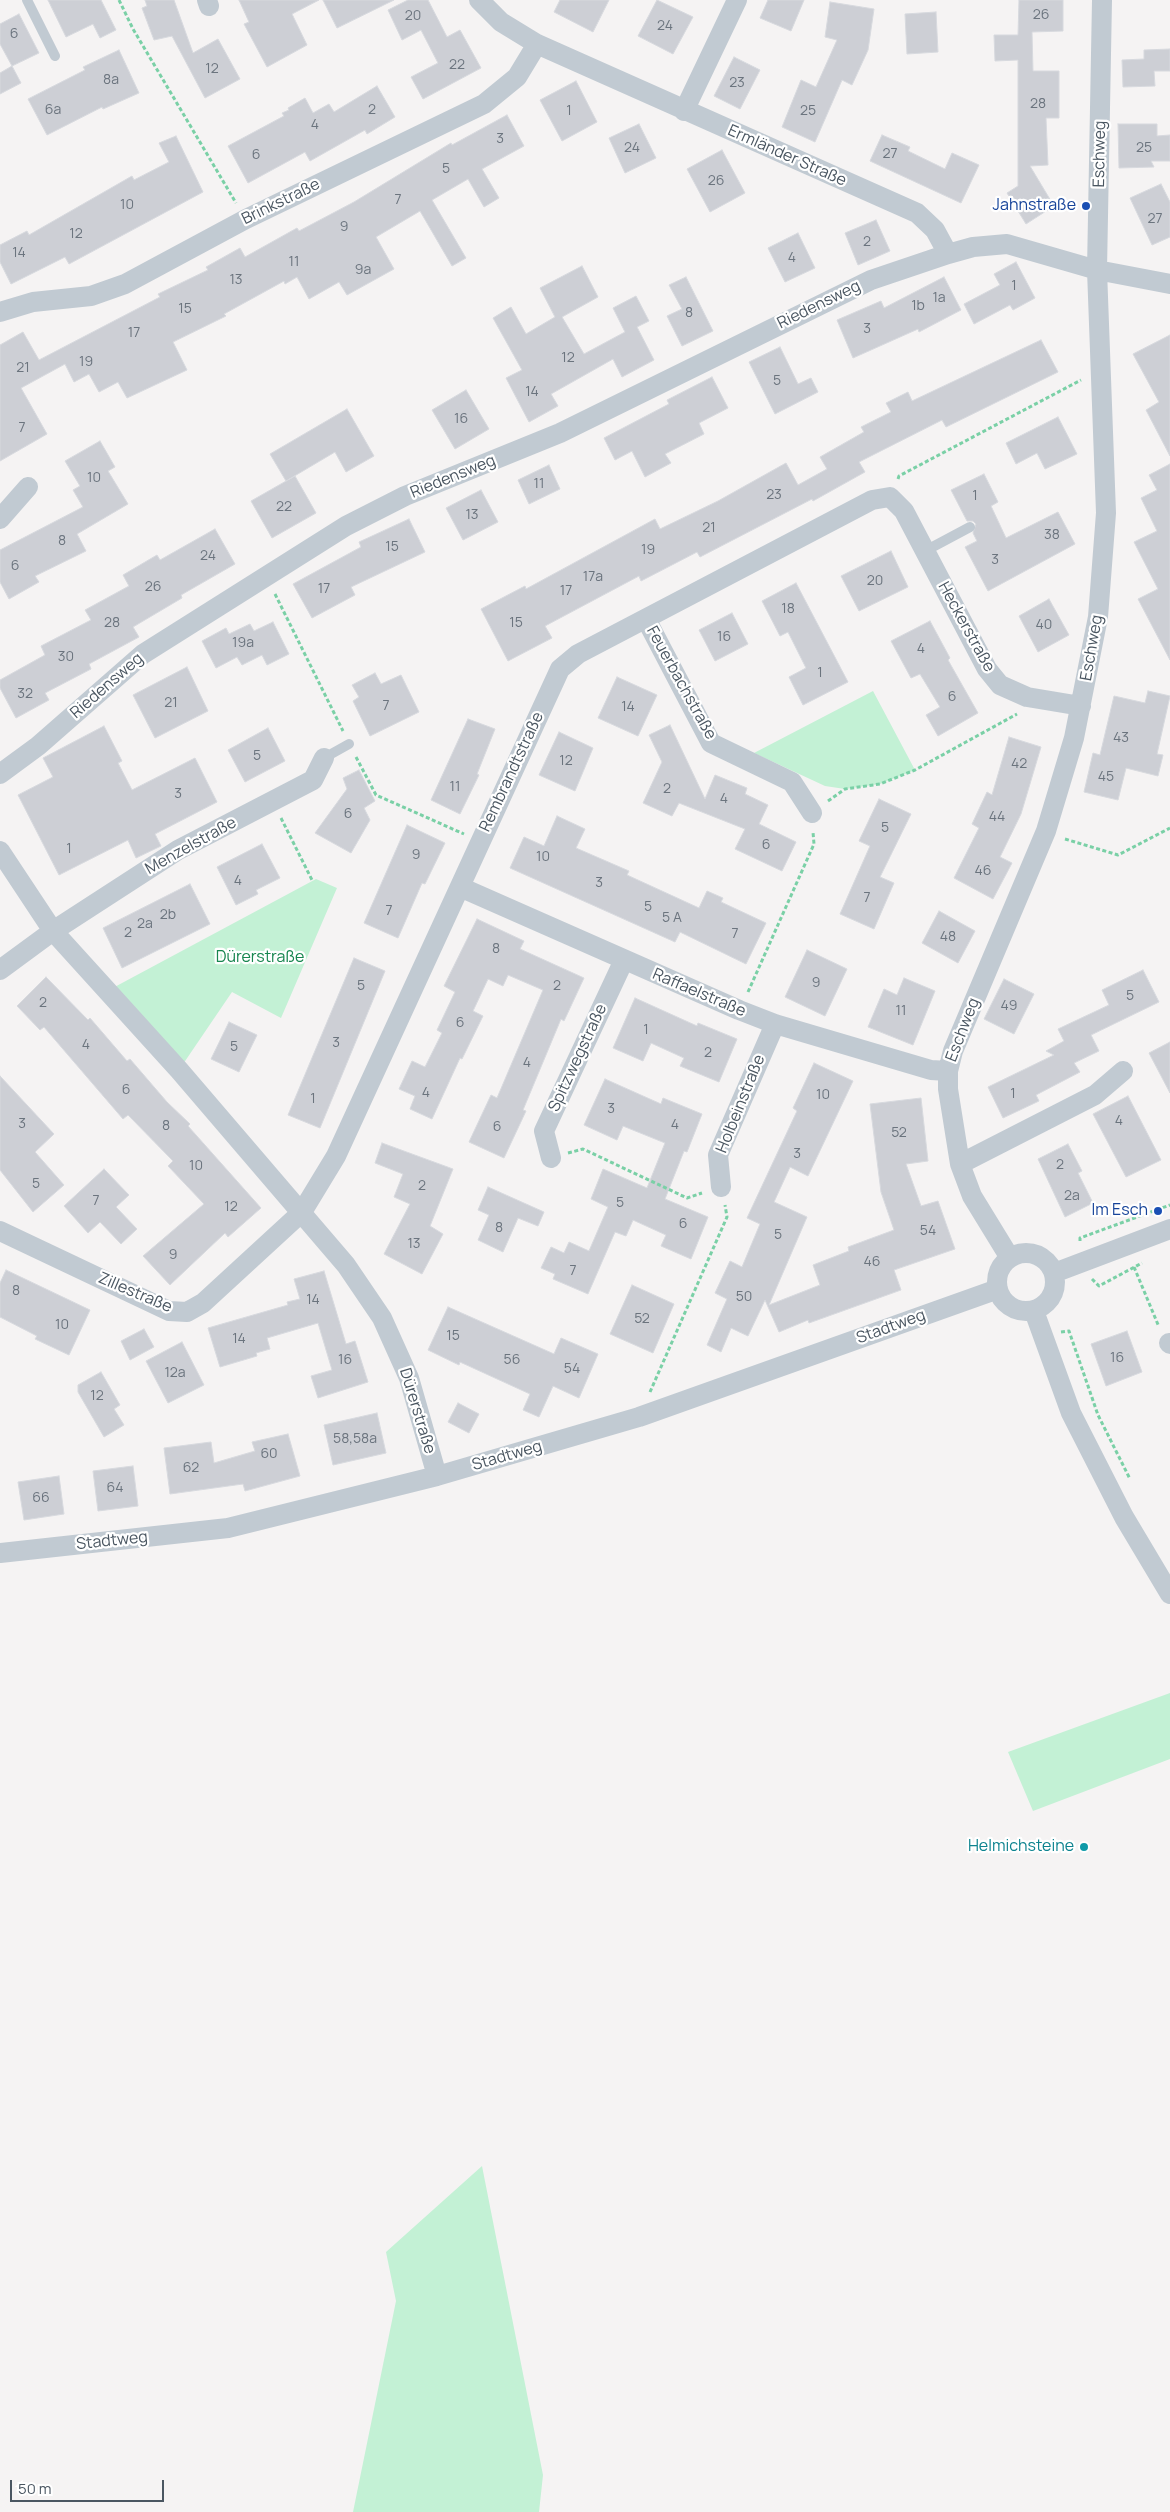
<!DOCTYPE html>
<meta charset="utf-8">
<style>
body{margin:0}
#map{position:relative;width:1170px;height:2512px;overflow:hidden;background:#f5f3f3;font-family:Manrope,sans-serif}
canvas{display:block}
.scale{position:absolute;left:10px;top:2480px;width:154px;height:22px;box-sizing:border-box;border:2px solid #4a5661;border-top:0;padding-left:6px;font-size:15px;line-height:18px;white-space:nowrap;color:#4a5661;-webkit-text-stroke:4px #fff;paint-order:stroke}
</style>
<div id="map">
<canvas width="1170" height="2512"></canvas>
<div class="scale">50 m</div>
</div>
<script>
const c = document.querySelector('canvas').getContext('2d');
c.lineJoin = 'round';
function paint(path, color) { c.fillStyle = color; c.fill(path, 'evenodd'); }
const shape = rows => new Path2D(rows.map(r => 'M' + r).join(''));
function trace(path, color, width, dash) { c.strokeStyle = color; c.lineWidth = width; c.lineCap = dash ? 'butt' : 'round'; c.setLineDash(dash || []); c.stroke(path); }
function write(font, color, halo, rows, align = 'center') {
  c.font = font + ' Manrope,sans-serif'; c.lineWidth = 4.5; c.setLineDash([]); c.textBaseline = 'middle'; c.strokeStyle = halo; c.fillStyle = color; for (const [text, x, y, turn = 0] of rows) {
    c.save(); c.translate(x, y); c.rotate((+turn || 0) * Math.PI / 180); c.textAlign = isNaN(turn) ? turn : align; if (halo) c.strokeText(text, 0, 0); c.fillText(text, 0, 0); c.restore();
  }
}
paint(shape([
 [873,691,915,770,880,784,845,789,825,786,754,753],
 [316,879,337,888,281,1018,232,992,179,1070,109,990],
 [1170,1693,1170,1759,1033,1811,1008,1752],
 [482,2166,543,2475,539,2512,353,2512,396,2301,386,2252]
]), '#c3f1d5');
const building = shape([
 [48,0,101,0,116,30,100,38,93,24,66,37,48,0],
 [145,0,174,0,193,53,218,39,240,79,205,98,172,36,154,40,142,8,147,6,145,0],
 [239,0,319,0,292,14,307,45,267,67,244,24,249,22,239,0],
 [323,0,394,0,337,28,323,0],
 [408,0,428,0,447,37,460,30,481,68,423,99,411,77,438,63,421,30,402,40,388,10,408,0],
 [560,0,609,0,593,32,554,12,560,0],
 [657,0,693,17,673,54,638,36,657,0],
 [768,0,804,0,791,31,760,18,768,0],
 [1019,0,1063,0,1063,31,1032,32,1033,71,1059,71,1059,118,1046,118,1048,165,1030,166,1054,206,1026,224,1007,193,1018,186,1018,60,995,61,994,35,1018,35,1019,0],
 [830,2,874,9,868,50,852,85,842,80,815,142,782,127,801,80,816,87,837,40,825,37,830,2],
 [936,12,938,52,907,54,905,14,936,12],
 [19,14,39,53,12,66,0,44,0,24,19,14],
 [1170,49,1170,71,1154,71,1155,86,1123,87,1122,60,1144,59,1144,50,1170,49],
 [119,50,139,93,103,109,102,107,47,135,28,99,85,70,83,67,119,50],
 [734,57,760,70,740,109,714,96,734,57],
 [12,66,21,83,0,94,0,73,12,66],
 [576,81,597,122,562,141,540,100,576,81],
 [377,86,395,117,367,134,365,130,310,161,305,152,248,183,228,146,284,116,282,113,289,110,288,108,305,98,313,113,329,104,334,112,377,86],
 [507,115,524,146,482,169,499,198,484,207,468,179,432,200,466,258,452,266,420,211,376,237,394,269,347,295,339,282,309,299,297,277,285,284,284,281,224,314,226,316,173,342,187,370,127,398,118,382,99,392,89,374,74,382,65,364,21,388,47,434,0,461,0,345,23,332,39,360,160,297,158,294,208,270,206,267,240,248,245,257,297,228,299,231,354,202,451,143,452,145,507,115],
 [639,124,656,158,625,173,609,138,639,124],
 [1118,124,1157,124,1157,136,1170,135,1170,161,1151,161,1154,167,1119,168,1118,124],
 [882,135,910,147,908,151,945,169,952,153,979,165,961,203,870,161,882,135],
 [176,136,203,192,69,264,65,257,11,284,0,262,0,245,27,231,29,235,132,176,134,180,169,162,159,143,176,136],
 [722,150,745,193,710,212,687,169,722,150],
 [1161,184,1170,202,1170,237,1152,245,1130,198,1161,184],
 [876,220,890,251,858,265,845,233,876,220],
 [798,233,815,268,785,282,768,248,798,233],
 [1016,262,1035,298,1013,310,1010,305,974,324,964,304,1000,285,994,274,1016,262],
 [582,266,598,297,562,317,584,354,625,332,613,308,636,296,649,321,637,327,654,360,622,377,613,359,551,394,558,406,529,422,506,378,522,370,493,318,511,307,526,334,555,317,540,288,582,266],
 [686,277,713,331,682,346,667,316,682,309,669,285,686,277],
 [944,277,961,310,919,332,918,329,853,358,837,320,881,301,884,308,944,277],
 [1170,335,1170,456,1146,410,1159,402,1133,354,1170,335],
 [1041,340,1058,372,946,427,942,420,859,462,865,472,813,501,812,499,700,557,697,552,641,581,639,576,545,626,552,638,508,661,481,609,525,586,526,589,655,519,660,529,718,501,786,463,798,485,827,469,820,457,864,432,861,427,891,412,886,403,908,392,912,401,1041,340],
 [780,347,798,384,811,378,818,392,775,414,749,362,780,347],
 [712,377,728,408,699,423,704,434,665,454,671,463,645,477,632,451,615,460,604,438,669,404,667,400,712,377],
 [466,390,489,429,455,449,432,410,466,390],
 [347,409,374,456,346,472,335,452,286,481,270,454,347,409],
 [1058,417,1077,454,1045,469,1037,453,1016,464,1006,443,1058,417],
 [100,441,115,467,108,471,128,504,77,534,86,551,35,576,39,582,9,599,0,582,0,550,83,507,73,490,80,486,65,461,100,441],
 [1170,464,1170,660,1138,599,1158,589,1134,542,1157,531,1141,498,1157,490,1149,475,1170,464],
 [549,465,560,489,529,504,518,480,549,465],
 [984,474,998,502,991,506,1006,538,1058,512,1075,544,988,591,965,547,977,541,973,533,976,524,973,521,967,521,951,490,984,474],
 [295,476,316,513,272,538,251,501,295,476],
 [481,490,498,522,463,540,446,508,481,490],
 [409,519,425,552,351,587,355,595,312,618,293,584,361,547,359,542,409,519],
 [215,529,235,564,181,595,182,598,133,627,139,637,89,664,91,669,45,693,49,700,16,718,0,688,0,680,45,655,41,646,91,620,85,610,129,586,123,575,157,555,160,560,215,529],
 [891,551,908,587,859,611,841,576,891,551],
 [796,583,848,682,803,705,789,677,806,668,788,632,780,636,762,601,796,583],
 [1049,599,1069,635,1038,652,1019,616,1049,599],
 [732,613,748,644,715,661,699,630,732,613],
 [930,621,950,658,948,660,978,713,938,736,926,715,940,707,920,674,911,678,891,641,930,621],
 [273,622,289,654,267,665,262,655,242,665,237,657,216,668,202,641,226,628,229,634,250,624,254,631,273,622],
 [187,667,208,711,155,738,133,695,187,667],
 [375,673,381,684,401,675,419,712,370,736,353,701,359,697,352,685,375,673],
 [617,677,657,695,638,736,598,718,617,677],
 [1148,691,1170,696,1157,754,1163,755,1158,776,1126,768,1118,800,1084,792,1093,753,1100,755,1114,696,1145,703,1148,691],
 [468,719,495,729,477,774,479,775,460,814,431,800,468,719],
 [670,725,705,799,715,775,747,788,745,794,768,805,759,824,796,842,782,871,735,849,745,829,679,803,672,816,643,803,662,762,649,735,670,725],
 [104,726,122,761,118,763,132,790,195,758,217,802,155,834,161,846,136,858,128,840,59,875,18,795,53,777,43,758,104,726],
 [268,728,285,761,245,782,228,750,268,728],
 [559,732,593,748,575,791,539,775,559,732],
 [1009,737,1041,747,1021,814,1000,857,1012,863,993,899,954,878,979,828,972,824,987,792,992,795,1009,737],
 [359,770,375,801,364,808,370,820,351,853,315,833,347,789,343,778,359,770],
 [879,799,911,814,880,877,894,883,874,929,840,914,870,846,859,841,879,799],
 [557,816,585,829,576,848,629,871,627,875,699,908,707,891,723,898,721,902,766,923,746,964,680,932,675,942,510,868,524,837,544,846,557,816],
 [407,825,445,843,425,884,422,883,398,938,364,923,407,825],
 [262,844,280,878,256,890,258,894,236,905,217,867,262,844],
 [190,884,210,924,122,968,103,928,190,884],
 [939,911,975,931,958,963,922,943,939,911],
 [477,919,524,941,520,949,584,978,564,1021,561,1019,523,1110,526,1111,504,1158,469,1142,491,1095,497,1098,543,990,508,975,503,986,488,979,473,1011,483,1016,462,1059,460,1058,432,1119,410,1109,415,1096,399,1089,412,1061,425,1067,442,1033,437,1030,455,992,444,986,477,919],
 [807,950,847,969,825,1016,785,997,807,950],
 [354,958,385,971,320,1128,288,1115,354,958],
 [1143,970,1159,1002,1091,1035,1099,1051,1074,1063,1080,1072,1036,1095,1039,1101,1003,1118,988,1087,1054,1055,1046,1051,1064,1041,1058,1029,1109,1005,1102,990,1143,970],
 [46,977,88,1020,90,1018,127,1061,130,1059,167,1102,190,1124,188,1126,261,1208,228,1237,225,1233,170,1285,143,1256,204,1204,168,1166,173,1161,128,1115,123,1119,44,1027,40,1030,17,1006,46,977],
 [904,978,935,991,913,1045,868,1027,884,989,897,995,904,978],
 [1004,979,1034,994,1014,1034,984,1019,1004,979],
 [635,998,697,1026,698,1023,737,1039,719,1082,680,1066,684,1058,651,1043,643,1061,613,1048,635,998],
 [229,1022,257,1035,239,1072,211,1059,229,1022],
 [1170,1042,1170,1093,1149,1053,1170,1042],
 [814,1063,853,1081,808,1176,790,1167,774,1202,807,1217,769,1305,820,1285,813,1265,849,1251,848,1247,894,1230,881,1192,870,1104,921,1098,928,1161,906,1164,921,1206,938,1201,955,1249,894,1270,901,1290,809,1323,808,1320,779,1332,765,1300,748,1336,731,1328,721,1352,707,1345,727,1299,715,1293,730,1261,742,1267,760,1224,747,1218,797,1111,793,1108,814,1063],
 [0,1076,54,1134,35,1152,64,1185,33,1212,0,1170,0,1076],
 [605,1079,661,1104,663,1098,702,1114,687,1152,684,1151,665,1199,708,1217,691,1259,661,1246,666,1235,633,1220,626,1236,615,1232,588,1294,553,1279,555,1274,541,1268,551,1247,564,1253,569,1242,589,1251,608,1207,591,1199,603,1169,647,1188,665,1143,623,1126,617,1140,584,1125,605,1079],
 [1128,1096,1161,1160,1126,1177,1093,1114,1128,1096],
 [382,1143,453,1169,430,1226,443,1234,422,1274,384,1254,410,1204,394,1197,403,1174,375,1163,382,1143],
 [1068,1144,1082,1171,1078,1173,1093,1203,1065,1217,1038,1159,1068,1144],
 [104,1169,129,1195,116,1207,137,1229,121,1244,100,1222,88,1233,64,1206,104,1169],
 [488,1187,544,1212,538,1226,518,1218,503,1252,478,1240,489,1215,478,1210,488,1187],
 [6,1270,90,1310,69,1355,35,1339,37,1336,0,1317,0,1283,6,1270],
 [324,1271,346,1344,355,1341,368,1382,318,1398,311,1376,332,1370,318,1323,267,1338,270,1349,256,1353,257,1356,220,1367,208,1328,288,1305,287,1302,300,1299,294,1279,324,1271],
 [632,1285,674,1304,653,1353,610,1334,632,1285],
 [448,1307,554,1354,561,1338,598,1354,579,1398,553,1386,539,1417,523,1410,530,1394,460,1362,459,1365,428,1350,448,1307],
 [144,1329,154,1347,130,1360,121,1341,144,1329],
 [1127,1331,1142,1372,1106,1386,1091,1344,1127,1331],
 [182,1342,204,1385,168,1403,146,1361,182,1342],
 [101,1372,120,1405,114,1409,124,1425,104,1437,78,1392,78,1385,101,1372],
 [458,1403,479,1414,469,1433,448,1422,458,1403],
 [377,1413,386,1453,333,1465,324,1425,377,1413],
 [288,1434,300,1476,245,1491,243,1484,170,1494,164,1448,211,1442,214,1463,255,1451,252,1442,288,1434],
 [133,1466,138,1506,98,1511,93,1471,133,1466],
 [59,1476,64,1514,24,1520,18,1482,59,1476]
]);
paint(building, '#cdcfd5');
trace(building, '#d7d9de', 1);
trace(shape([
 [119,0,133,29,236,203],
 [898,479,899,476,1081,380],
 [275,594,343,731],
 [356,757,376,795,464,834],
 [828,801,845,789,880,784,915,770,1017,714],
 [281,818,312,880],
 [1065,839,1118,855,1170,828],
 [748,992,814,844,813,832],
 [568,1153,583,1149,687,1198,702,1193],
 [1080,1241,1080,1238,1170,1205],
 [1134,1267,1159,1327],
 [1092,1279,1099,1286,1142,1263],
 [1061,1332,1069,1331,1098,1415,1130,1479],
 [650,1392,727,1217,725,1205]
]), '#7ad0a6', 3, [4, 2.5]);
trace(shape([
 [27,0,55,56],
 [925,551,970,527],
 [324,758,349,744]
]), '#c1cad2', 10);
trace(shape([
 [207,0,209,6],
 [479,0,501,22,537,44,917,213,935,230,948,254,973,247,1007,244,1097,270,1170,284],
 [684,111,737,0],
 [0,312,33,302,91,296,125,284,246,219,484,104,517,77,537,44],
 [0,519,28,487],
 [646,619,711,743,792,782,812,813],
 [0,774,38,746,143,654,346,526,405,496,560,433,871,280,948,254],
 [0,851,53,931,179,1070,346,1265,382,1318,409,1378,437,1476],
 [460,887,739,1010,775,1024,931,1070,948,1071],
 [0,970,53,931,178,850,313,780,324,758],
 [551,1158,544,1131,624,960],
 [960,1164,1095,1095,1123,1071],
 [721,1187,718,1155,775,1024],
 [0,1231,169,1311,187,1312,203,1303,302,1212,336,1156,560,669,578,654,872,500,890,497,904,511,987,669,1000,685,1027,697,1081,706],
 '997 1282a29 29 0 1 1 58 0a29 29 0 1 1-58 0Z',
 [1010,1258,972,1196,960,1164,948,1089,948,1071,953,1051,1046,831,1074,738,1098,617,1106,513,1097,270,1102,0],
 [1054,1273,1170,1229],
 [1034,1311,1071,1413,1124,1517,1170,1594],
 [1169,1343,1170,1344],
 [0,1553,228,1528,437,1476,639,1417,998,1289]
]), '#c1cad2', 20);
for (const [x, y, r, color] of [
 [1086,206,5,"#1a4fb4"],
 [1158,1211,5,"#1a4fb4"],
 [1084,1847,5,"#0f9aa8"]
]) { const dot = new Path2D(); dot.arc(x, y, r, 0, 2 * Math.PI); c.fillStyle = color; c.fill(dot); trace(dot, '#fff', 2); }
write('14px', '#6b747e', null, [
 ["26",1041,15],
 ["20",413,16],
 ["24",665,26],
 ["6",14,34],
 ["22",457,65],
 ["12",212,69],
 ["8a",111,80],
 ["23",737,83],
 ["28",1038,104],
 ["6a",53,110],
 ["2",372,110],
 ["1",569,111],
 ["25",808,111],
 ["4",315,125],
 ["3",500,139],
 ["24",632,148],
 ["25",1144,148],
 ["27",890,154],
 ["6",256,155],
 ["5",446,169],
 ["26",716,181],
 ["7",398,200],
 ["10",127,205],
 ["27",1155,219],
 ["9",344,227],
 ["12",76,234],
 ["2",867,242],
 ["14",19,253],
 ["4",792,258],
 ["11",294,262],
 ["9a",363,270],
 ["13",236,280],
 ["1",1014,286],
 ["1a",939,298],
 ["1b",918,306],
 ["15",185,309],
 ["8",689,313],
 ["3",867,329],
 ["17",134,333],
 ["12",568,358],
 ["19",86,362],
 ["21",23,368],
 ["5",777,381],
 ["14",532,392],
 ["16",461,419],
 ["7",22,428],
 ["10",94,478],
 ["11",539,484],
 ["23",774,495],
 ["1",975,496],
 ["22",284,507],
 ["13",472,515],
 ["21",709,528],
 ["38",1052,535],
 ["8",62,541],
 ["15",392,547],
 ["19",648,550],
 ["24",208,556],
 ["3",995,560],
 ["6",15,566],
 ["17a",593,577],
 ["20",875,581],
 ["26",153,587],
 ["17",324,589],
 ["17",566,591],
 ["18",788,609],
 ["28",112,623],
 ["15",516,623],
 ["40",1044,625],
 ["16",724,637],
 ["19a",243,643],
 ["4",921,649],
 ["30",66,657],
 ["1",820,673],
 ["32",25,694],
 ["6",952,697],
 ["21",171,703],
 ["7",386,706],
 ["14",628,707],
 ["43",1121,738],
 ["5",257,756],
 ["12",566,761],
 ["42",1019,764],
 ["45",1106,777],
 ["11",455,787],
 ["2",667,789],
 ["3",178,794],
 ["4",724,799],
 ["6",348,814],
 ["44",997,817],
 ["5",885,828],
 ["6",766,845],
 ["1",69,849],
 ["9",416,855],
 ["10",543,857],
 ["46",983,871],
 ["4",238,881],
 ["3",599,883],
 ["7",867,898],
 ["5",648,907],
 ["7",389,911],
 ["2b",168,915],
 ["5 A",672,918],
 ["2a",145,924],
 ["2",128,933],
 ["7",735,934],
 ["48",948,937],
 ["8",496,949],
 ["9",816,983],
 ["5",361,986],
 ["2",557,986],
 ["5",1130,996],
 ["2",43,1003],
 ["49",1009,1006],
 ["11",901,1011],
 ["6",460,1023],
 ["1",646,1030],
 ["3",336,1043],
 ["4",86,1045],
 ["5",234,1047],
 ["2",708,1053],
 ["4",527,1063],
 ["6",126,1090],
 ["4",426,1093],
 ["1",1013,1094],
 ["10",823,1095],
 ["1",313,1099],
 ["3",611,1109],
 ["4",1119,1121],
 ["3",22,1124],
 ["4",675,1125],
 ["8",166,1126],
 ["6",497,1127],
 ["52",899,1133],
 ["3",797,1154],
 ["2",1060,1165],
 ["10",196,1166],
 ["5",36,1184],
 ["2",422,1186],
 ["2a",1072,1196],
 ["7",96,1201],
 ["5",620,1203],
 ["12",231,1207],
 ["6",683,1224],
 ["8",499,1228],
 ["54",928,1231],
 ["5",778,1235],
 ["13",414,1244],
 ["9",173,1255],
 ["46",872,1262],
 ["7",573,1271],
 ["8",16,1291],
 ["50",744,1297],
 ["14",313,1300],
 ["52",642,1319],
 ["10",62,1325],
 ["15",453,1336],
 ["14",239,1339],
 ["16",1117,1358],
 ["16",345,1360],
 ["56",512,1360],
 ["54",572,1369],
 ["12a",175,1373],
 ["12",97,1396],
 ["58,58a",355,1439],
 ["60",269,1454],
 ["62",191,1468],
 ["64",115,1488],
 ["66",41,1498]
]);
write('16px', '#4a5661', '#fff', [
 ["Eschweg",1100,154,-89],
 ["Ermländer Straße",787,156,24],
 ["Brinkstraße",281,202,-26],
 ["Riedensweg",819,305,-26],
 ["Riedensweg",453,477,-22],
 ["Heckerstraße",966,627,61],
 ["Eschweg",1092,648,-80],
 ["Feuerbachstraße",681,683,61],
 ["Riedensweg",107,686,-41],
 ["Rembrandtstraße",512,772,-65],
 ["Menzelstraße",191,846,-29],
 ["Raffaelstraße",699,993,23],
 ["Eschweg",963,1030,-69],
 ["Spitzwegstraße",578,1058,-65],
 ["Holbeinstraße",741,1104,-68],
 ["Zillestraße",135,1293,23],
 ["Stadtweg",891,1327,-20],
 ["Dürerstraße",417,1411,73],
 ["Stadtweg",507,1456,-16],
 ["Stadtweg",112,1541,-6]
]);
write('16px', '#164399', '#fff', [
 ["Jahnstraße",1076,206],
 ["Im Esch",1148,1211]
], 'right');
write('16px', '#17864f', '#fff', [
 ["Dürerstraße",260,958]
]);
write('16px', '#0d838f', '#fff', [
 ["Helmichsteine",1074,1847]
], 'right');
</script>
